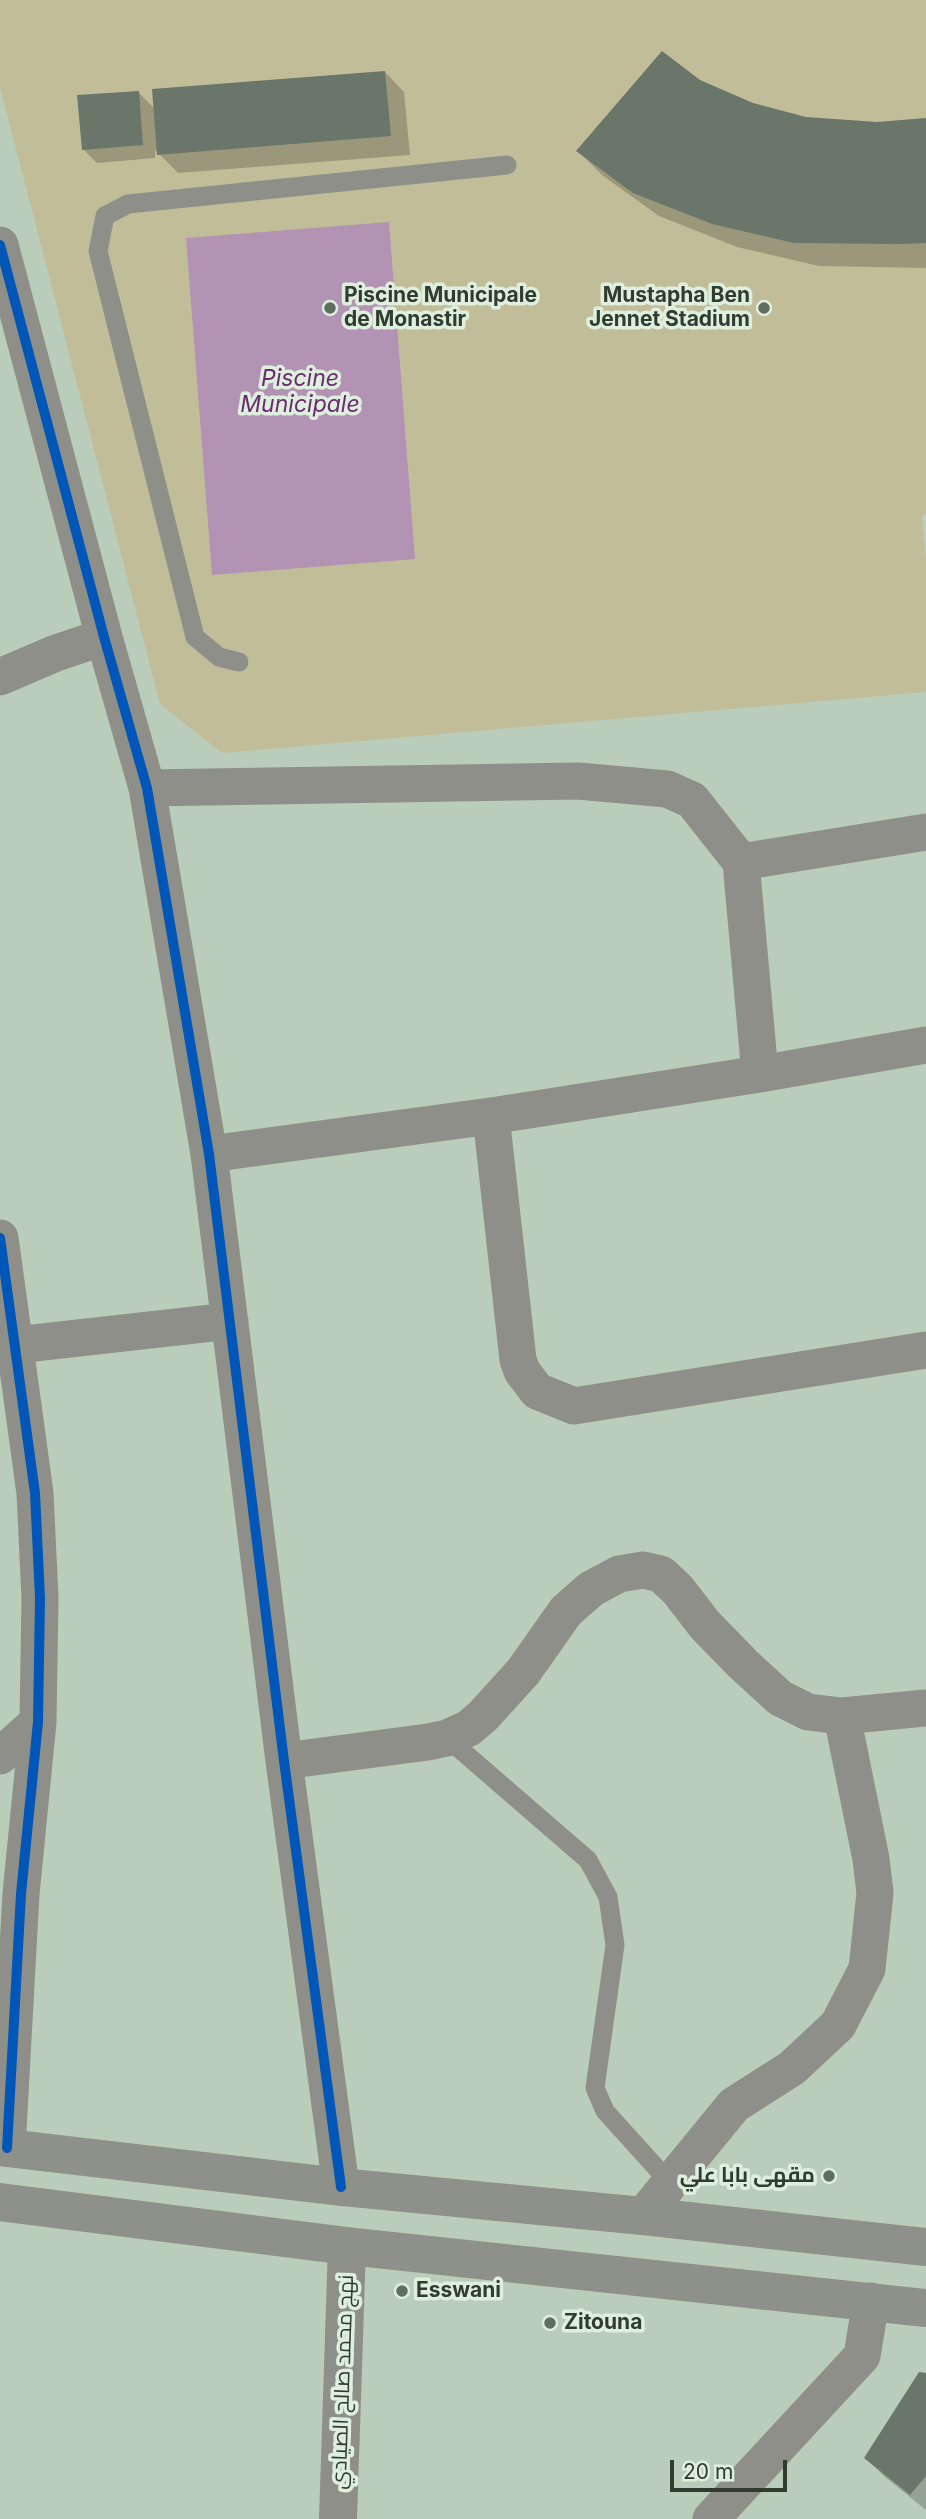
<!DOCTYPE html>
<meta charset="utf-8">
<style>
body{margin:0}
#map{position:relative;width:926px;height:2519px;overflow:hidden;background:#baccba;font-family:Inter,sans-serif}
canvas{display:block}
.scale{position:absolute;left:670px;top:2460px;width:117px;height:32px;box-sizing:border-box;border:4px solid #2f3c2f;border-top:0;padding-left:9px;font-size:21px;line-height:24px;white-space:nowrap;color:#2f3c2f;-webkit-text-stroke:5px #dfefde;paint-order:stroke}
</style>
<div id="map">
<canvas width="926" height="2519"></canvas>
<div class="scale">20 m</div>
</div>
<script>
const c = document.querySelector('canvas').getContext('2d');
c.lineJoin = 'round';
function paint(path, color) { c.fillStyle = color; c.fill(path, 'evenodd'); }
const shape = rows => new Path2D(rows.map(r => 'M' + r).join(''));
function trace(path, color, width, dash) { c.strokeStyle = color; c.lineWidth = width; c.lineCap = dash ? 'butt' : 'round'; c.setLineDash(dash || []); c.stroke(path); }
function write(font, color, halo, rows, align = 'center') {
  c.font = font + ' Inter,Cairo,sans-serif'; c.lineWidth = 7; c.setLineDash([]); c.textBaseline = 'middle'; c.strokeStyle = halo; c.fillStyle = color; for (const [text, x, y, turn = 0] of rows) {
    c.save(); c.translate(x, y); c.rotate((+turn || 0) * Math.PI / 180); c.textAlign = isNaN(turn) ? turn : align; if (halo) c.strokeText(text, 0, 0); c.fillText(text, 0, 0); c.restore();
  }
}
paint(shape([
 [0,0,926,0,926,514,922,515,926,561,926,692,222,753,160,704,0,87]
]), '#c2bd99');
paint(shape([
 [389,222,415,559,212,575,186,238]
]), '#b293b4');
paint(shape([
 [385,72,404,92,410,155,178,173,155,150,155,158,97,163,83,149,138,92,155,109],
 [700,81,752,105,805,119,877,124,926,119,926,268,819,266,737,247,659,216,602,175,578,151],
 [926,2375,926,2510,885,2477,866,2458]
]), '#0003');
paint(shape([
 [662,51,700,80,753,103,806,117,877,122,926,118,926,243,901,244,794,243,712,224,633,193,576,151],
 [385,71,391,136,157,155,152,89],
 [139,91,143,145,82,150,77,95],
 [919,2372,926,2373,926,2476,910,2495,864,2458]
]), '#697669');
trace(shape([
 [239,662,219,657,195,637,98,251,105,216,128,204,507,165],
 [447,1738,588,1860,608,1897,615,1945,595,2088,605,2111,670,2183]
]), '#8f8f89', 19);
trace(shape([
 [0,245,104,637,147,788,209,1154,284,1761,341,2187],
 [0,677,56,653,104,637],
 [147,788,578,781,667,789,692,800,741,862,926,832],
 [741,862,760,1074],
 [491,1116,518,1360,522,1371,537,1391,574,1406,926,1350],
 [209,1154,491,1116,760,1074,926,1045],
 [0,1238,35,1493,40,1598,38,1722,21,1894,7,2148],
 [0,1358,16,1345,230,1321],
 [0,1756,38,1722],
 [284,1761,428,1742,447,1738,469,1728,483,1716,523,1672,566,1611,591,1589,619,1574,643,1570,661,1574,678,1590,705,1625,743,1664,780,1698,808,1712,842,1716,926,1708],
 [643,2216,734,2105,792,2068,838,2025,867,1969,875,1893,871,1859,842,1716],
 [711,2519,862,2356,871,2301]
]), '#8f8f89', 37);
trace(shape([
 [338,2519,347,2246]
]), '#8f8f89', 38);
trace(shape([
 [0,2147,341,2187,643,2216,926,2247],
 [0,2202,347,2246,926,2308]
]), '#8e9189', 38);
trace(shape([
 [0,245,104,637,147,788,209,1154,284,1761,341,2187],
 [0,1238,35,1493,40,1598,38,1722,21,1894,7,2148]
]), '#0057b8', 10);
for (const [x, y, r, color] of [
 [330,308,7,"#606e60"],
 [764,308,7,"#606e60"],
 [829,2176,7,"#606e60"],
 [402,2291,7,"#606e60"],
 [550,2323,7,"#606e60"]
]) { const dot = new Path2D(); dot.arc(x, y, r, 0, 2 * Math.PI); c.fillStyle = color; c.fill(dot); trace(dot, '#dfefde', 2.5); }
write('bold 21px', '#2f3c2f', '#dfefde', [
 ["Piscine Municipale",344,296],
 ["de Monastir",344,320],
 ["Mustapha Ben",750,296,"right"],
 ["Jennet Stadium",750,320,"right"],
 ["مقهى بابا علي",815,2176,"right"],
 ["Esswani",416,2291],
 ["Zitouna",564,2323]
], 'left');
write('21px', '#2f3c2f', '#dfefde', [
 ["نهج محمد صالح الصيادي",343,2382,-88]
]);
write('italic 23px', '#6a2a6f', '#dfefde', [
 ["Piscine",300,379],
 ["Municipale",300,405]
]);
</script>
